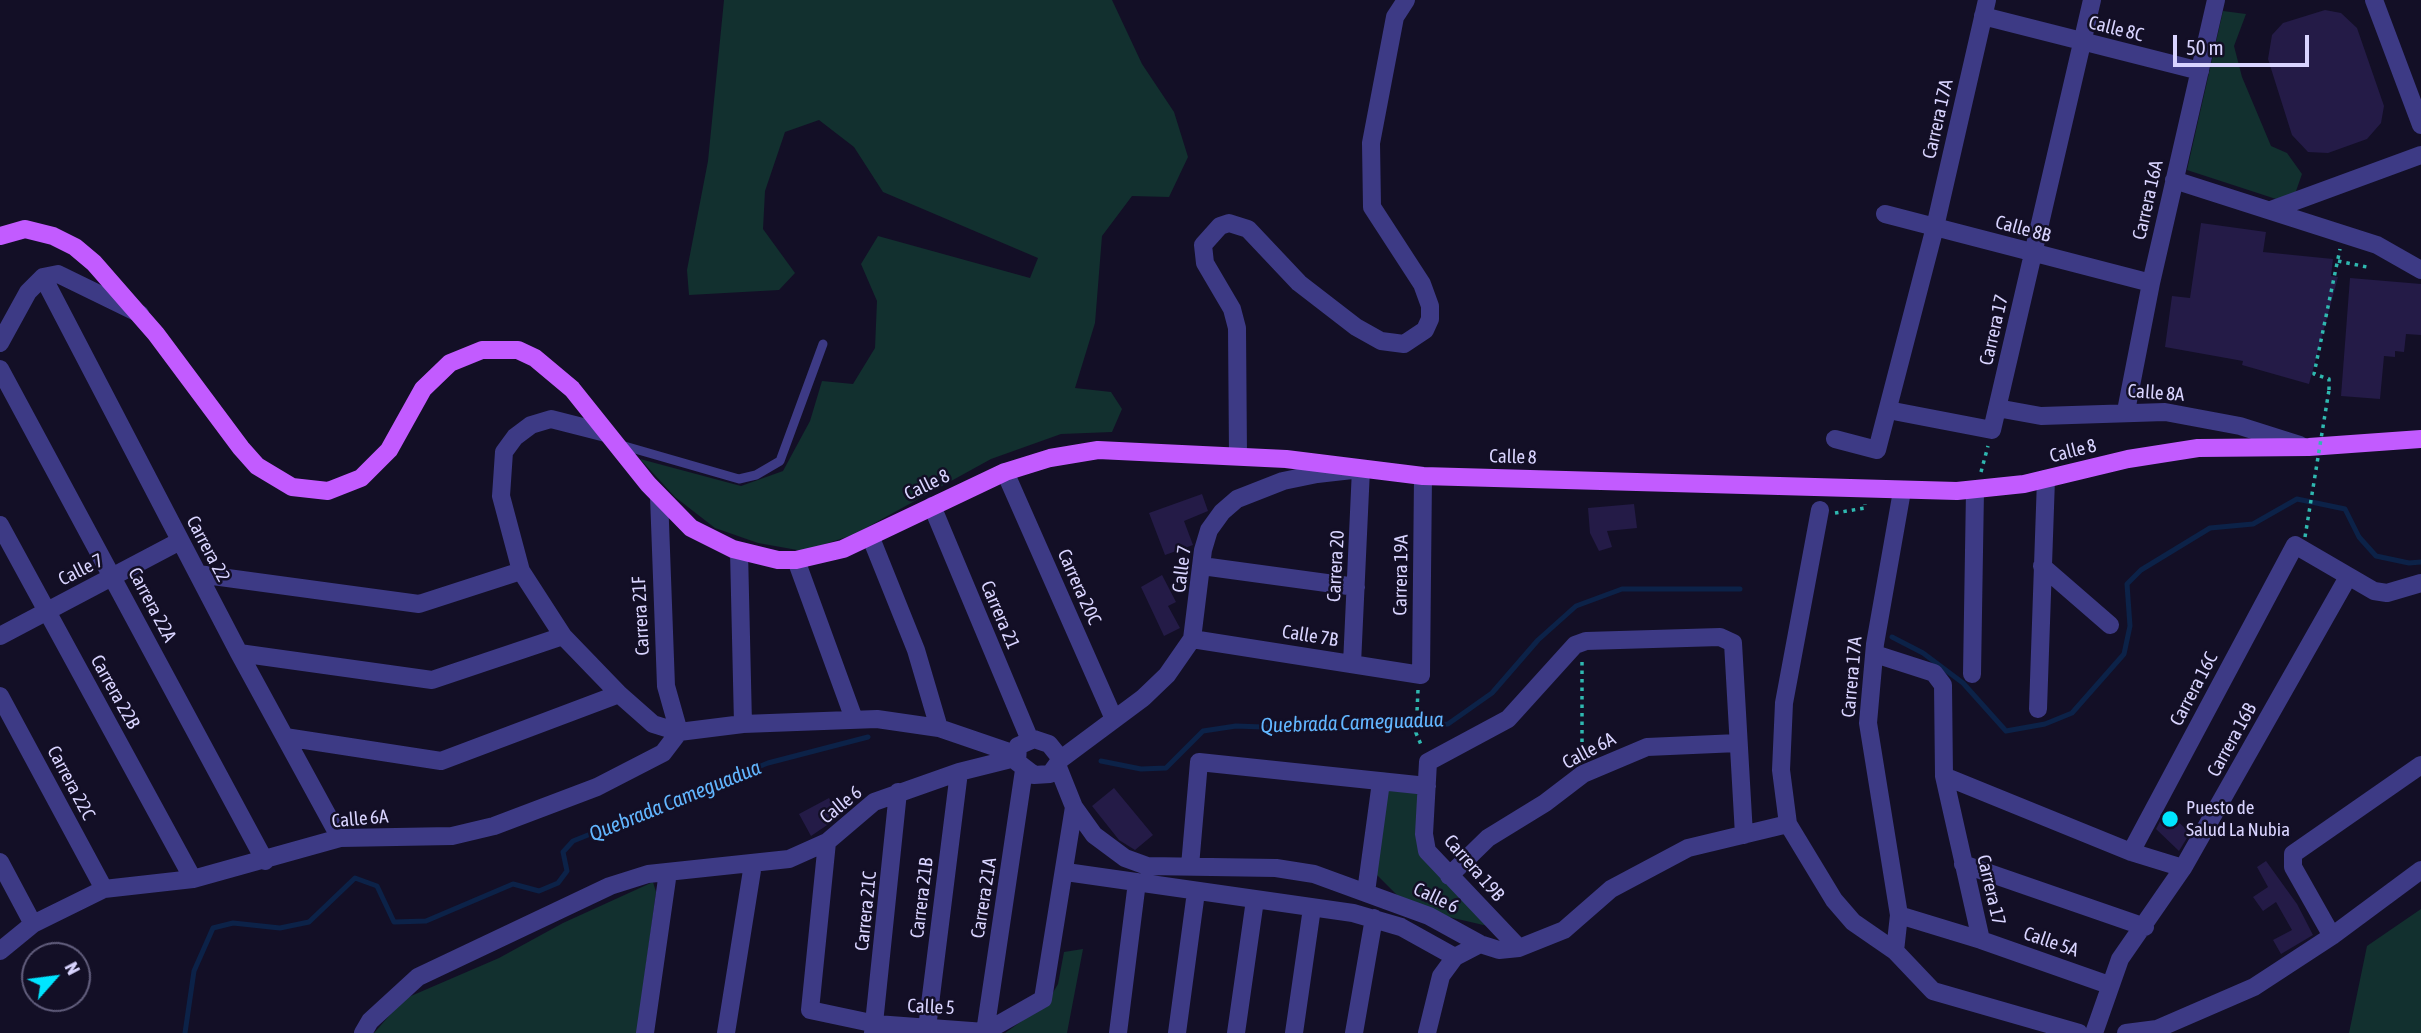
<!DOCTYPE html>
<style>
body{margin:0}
#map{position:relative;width:2421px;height:1033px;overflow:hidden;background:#130f26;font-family:"Asap Condensed",sans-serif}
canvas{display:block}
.north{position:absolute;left:21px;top:942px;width:70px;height:70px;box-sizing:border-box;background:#130f26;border:2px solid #625e7d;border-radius:50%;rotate:62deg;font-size:19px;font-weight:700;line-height:28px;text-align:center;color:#d9d4ff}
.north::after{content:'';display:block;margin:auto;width:24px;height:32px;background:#00e5ff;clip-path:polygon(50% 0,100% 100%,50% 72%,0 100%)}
.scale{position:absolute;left:2173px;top:35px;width:136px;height:32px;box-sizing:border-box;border:4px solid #d9d4ff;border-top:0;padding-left:9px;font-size:21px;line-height:24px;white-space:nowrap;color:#d9d4ff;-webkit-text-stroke:5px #130f26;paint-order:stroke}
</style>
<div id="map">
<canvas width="2421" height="1033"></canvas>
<div class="north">N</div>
<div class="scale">50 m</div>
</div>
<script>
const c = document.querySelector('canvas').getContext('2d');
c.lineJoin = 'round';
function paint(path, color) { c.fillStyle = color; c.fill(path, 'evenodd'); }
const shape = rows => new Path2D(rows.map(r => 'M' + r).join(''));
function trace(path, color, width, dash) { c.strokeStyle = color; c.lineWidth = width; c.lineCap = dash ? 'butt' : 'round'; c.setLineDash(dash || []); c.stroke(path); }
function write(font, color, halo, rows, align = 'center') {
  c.font = font + ' "Asap Condensed",sans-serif'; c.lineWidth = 5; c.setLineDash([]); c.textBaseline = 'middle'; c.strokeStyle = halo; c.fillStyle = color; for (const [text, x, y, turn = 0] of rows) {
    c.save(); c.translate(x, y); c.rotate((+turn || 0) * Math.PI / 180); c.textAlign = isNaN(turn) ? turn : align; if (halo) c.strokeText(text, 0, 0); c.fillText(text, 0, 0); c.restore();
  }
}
paint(shape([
 [724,0,1112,0,1142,64,1174,112,1188,157,1169,197,1132,196,1102,236,1095,323,1075,388,1111,392,1122,409,1112,432,1061,434,991,459,853,535,803,551,758,543,715,528,675,497,640,459,741,486,783,471,810,421,822,381,853,384,875,348,877,301,861,264,878,236,1030,278,1038,258,883,192,854,147,819,120,785,132,765,191,763,229,795,273,779,290,689,295,687,270,708,161],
 [2223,11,2246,14,2234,46,2242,77,2271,146,2287,153,2302,174,2295,194,2276,199,2187,170],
 [1381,772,1420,779,1419,839,1492,927,1410,908,1369,867],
 [653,882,656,892,637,1033,374,1033,404,999,499,958,563,923],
 [2421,909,2421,1033,2349,1033,2367,946],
 [1083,949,1067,1033,1005,1033,1047,1003,1058,984,1064,952]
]), '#12302f');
trace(shape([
 [1892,637,1923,653,1963,683,2006,731,2045,724,2072,713,2124,654,2130,626,2127,584,2141,570,2210,528,2253,524,2297,499,2345,509,2359,537,2376,556,2409,563,2421,562],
 [1101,761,1141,769,1166,768,1203,731,1236,726,1317,729,1448,724,1492,693,1538,640,1576,606,1622,589,1740,589],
 [185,1033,194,971,213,928,233,923,280,928,309,922,355,878,377,886,394,922,426,921,513,884,539,891,558,883,567,871,563,852,573,841,768,763,868,737]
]), '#0c2248', 5);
paint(shape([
 [2325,10,2341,13,2357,28,2384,106,2381,123,2367,139,2328,153,2308,152,2292,135,2268,59,2272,35,2283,23],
 [2201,223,2266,232,2263,252,2333,259,2331,276,2338,277,2309,384,2242,365,2243,361,2165,347,2172,296,2190,298],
 [2350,278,2421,284,2421,335,2406,334,2404,352,2395,351,2395,357,2384,356,2380,399,2341,396],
 [1202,494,1208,511,1184,521,1193,545,1165,555,1149,513],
 [1634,504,1637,528,1607,531,1612,547,1599,551,1590,533,1588,508],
 [1162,575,1176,602,1168,606,1180,628,1164,636,1141,587],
 [1114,788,1153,835,1135,850,1119,840,1092,806],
 [829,798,839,817,811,836,799,814],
 [2166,810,2190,833,2179,851,2156,829],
 [2266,861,2297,904,2313,935,2281,954,2273,940,2292,930,2276,902,2263,911,2253,897,2268,887,2257,867]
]), '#241b47');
trace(shape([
 [2338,261,2367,267],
 [2329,390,2329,379,2314,374,2340,249],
 [1981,472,1988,446],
 [1835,513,1865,508,1865,504],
 [1582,662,1582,756],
 [1418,690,1416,733,1422,747]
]), '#2fb8b0', 3.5, [3.5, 5]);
trace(shape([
 [621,445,739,479,756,475,780,461,823,344]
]), '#3d3a85', 9);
trace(shape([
 [2374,0,2421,125],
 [1983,16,2200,71],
 [2174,180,2377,245,2421,270],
 [2271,210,2421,155],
 [1885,214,2151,283],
 [43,277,239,653,340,838],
 [0,343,28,292,43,277,58,274,140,314],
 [0,369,265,861],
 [1997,408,2041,416,2165,412,2240,426,2300,445],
 [1888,410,1992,430,2092,0],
 [2126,411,2151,283,2216,0],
 [606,433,551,419,531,425,515,437,504,452,501,496,521,571,563,636,619,694,653,724,679,732,743,724,877,719,939,728,1015,754],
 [1835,439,1877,450,1935,227,1987,0],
 [1238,456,1237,328,1232,309,1205,263,1203,245,1220,226,1229,223,1248,229,1299,283,1356,327,1381,341,1404,344,1425,330,1430,319,1430,306,1422,284,1372,207,1371,143,1395,17,1406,0],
 [1005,472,1114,719],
 [659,496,666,686,679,732],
 [932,506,1030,740],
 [1820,510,1784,703,1781,770,1788,824,1834,900,1853,922,1895,951,1933,991,2079,1033],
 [0,525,193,879],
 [871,538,916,650,939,728],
 [739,551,743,724],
 [796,560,854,719],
 [1202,566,1356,587],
 [2042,566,2110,625],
 [198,574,419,604,521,571],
 [0,636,180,541],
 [1192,639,1421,675,1423,476],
 [239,653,432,680,563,636],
 [1875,654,1934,673,1943,685,1944,776,1981,940],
 [1972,674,1975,490],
 [0,696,104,889],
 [2038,709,2046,479],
 [285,737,441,761,619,694],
 [1034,739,1049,744,1061,759,1050,774,1034,775,1017,762,1018,746,1034,739],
 [1061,759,1143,698,1167,675,1192,639,1203,550,1209,530,1222,512,1237,499,1283,481,1317,474,1361,469,1352,664],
 [1058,767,1074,807,1094,835,1125,858,1147,866,1276,868,1314,874,1429,916,1480,944,1499,950,1519,948,1564,930,1611,889,1688,848,1788,824],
 [1944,776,2131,852,2183,868],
 [827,842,810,1010,876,1024,985,1032,1043,999,1074,807],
 [2131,852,2295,545,2374,591,2387,593,2421,583],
 [0,862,33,924],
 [1963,864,2145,927],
 [1190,866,1199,762,1427,786],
 [1066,872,1353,913,1401,927,1455,957],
 [1449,876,1488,838,1545,803,1583,774,1647,747,1738,743],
 [1366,892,1381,782],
 [1899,915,1981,940,2109,985],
 [2332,936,2293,867,2293,854,2421,765],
 [1519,948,1427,851,1424,834,1428,762,1508,719,1575,645,1586,641,1720,637,1733,643,1744,835],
 [0,951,33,924,104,889,193,879,340,838,452,836,494,826,597,787,663,753,679,732],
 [1895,951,1899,915,1868,723,1875,644,1902,491],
 [927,1028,959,772],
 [985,1032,1024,770],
 [363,1033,370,1021,418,977,610,886,648,874,789,859,827,842,874,802,959,772,1015,758],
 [645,1033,668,872],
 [726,1033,753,864],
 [873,1033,898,792],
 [1118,1033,1137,882],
 [1177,1033,1196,892],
 [1236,1033,1255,900],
 [1294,1033,1312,908],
 [1354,1033,1374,918],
 [1427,1033,1441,976,1455,957,1480,944],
 [2094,1033,2120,959,2183,868,2348,577],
 [2126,1033,2157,1029,2254,987,2332,936,2421,870]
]), '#3d3a85', 18);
trace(shape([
 [0,236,25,229,53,236,75,247,94,263,156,334,241,448,257,466,292,487,328,491,361,478,389,450,423,389,450,363,482,350,518,350,535,358,572,389,648,484,691,528,733,549,778,560,796,560,843,549,1005,472,1050,458,1098,450,1286,459,1423,476,1957,491,2024,484,2128,459,2198,448,2309,447,2421,439]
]), '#c25bff', 18);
trace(shape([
 [2305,537,2329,390]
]), '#2fb8b0', 3.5, [3.5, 5]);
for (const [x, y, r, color] of [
 [2170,819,9,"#00e5ff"]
]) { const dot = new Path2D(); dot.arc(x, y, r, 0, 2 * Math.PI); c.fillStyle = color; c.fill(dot); trace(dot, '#130f26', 2.5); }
write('19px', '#d9d4ff', '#130f26', [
 ["Calle 8C",2116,29,14],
 ["Carrera 17A",1938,119,-77],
 ["Carrera 16A",2148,200,-77],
 ["Calle 8B",2023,229,15],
 ["Carrera 17",1994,330,-77],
 ["Calle 8A",2156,393,4],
 ["Calle 8",2073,451,-14],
 ["Calle 8",1513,457,2],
 ["Calle 8",927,485,-26],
 ["Carrera 22",208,549,62],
 ["Carrera 20",1336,566,-87],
 ["Calle 7",1182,569,-83],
 ["Calle 7",81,570,-27],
 ["Carrera 19A",1401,575,-89],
 ["Carrera 20C",1079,587,66],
 ["Carrera 22A",152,605,62],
 ["Carrera 21",1000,615,67],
 ["Carrera 21F",641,616,-93],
 ["Calle 7B",1310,636,9],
 ["Carrera 17A",1852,677,-85],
 ["Carrera 16C",2194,689,-62],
 ["Carrera 22B",115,692,61],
 ["Carrera 16B",2232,740,-61],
 ["Calle 6A",1589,751,-28],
 ["Carrera 22C",71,783,62],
 ["Calle 6",841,805,-39],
 ["Calle 6A",360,819,-5],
 ["Carrera 19B",1474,868,49],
 ["Carrera 17",1991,890,77],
 ["Carrera 21B",922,898,-83],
 ["Carrera 21A",984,898,-81],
 ["Calle 6",1436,898,25],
 ["Carrera 21C",866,911,-84],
 ["Calle 5A",2051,942,19],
 ["Calle 5",931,1007,3]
]);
write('19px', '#d9d4ff', '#130f26', [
 ["Puesto de",2186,808],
 ["Salud La Nubia",2186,830]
], 'left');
write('italic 21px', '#62b6ff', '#130f26', [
 ["Quebrada Cameguadua",1352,723,-2],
 ["Quebrada Cameguadua",675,801,-22]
]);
</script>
